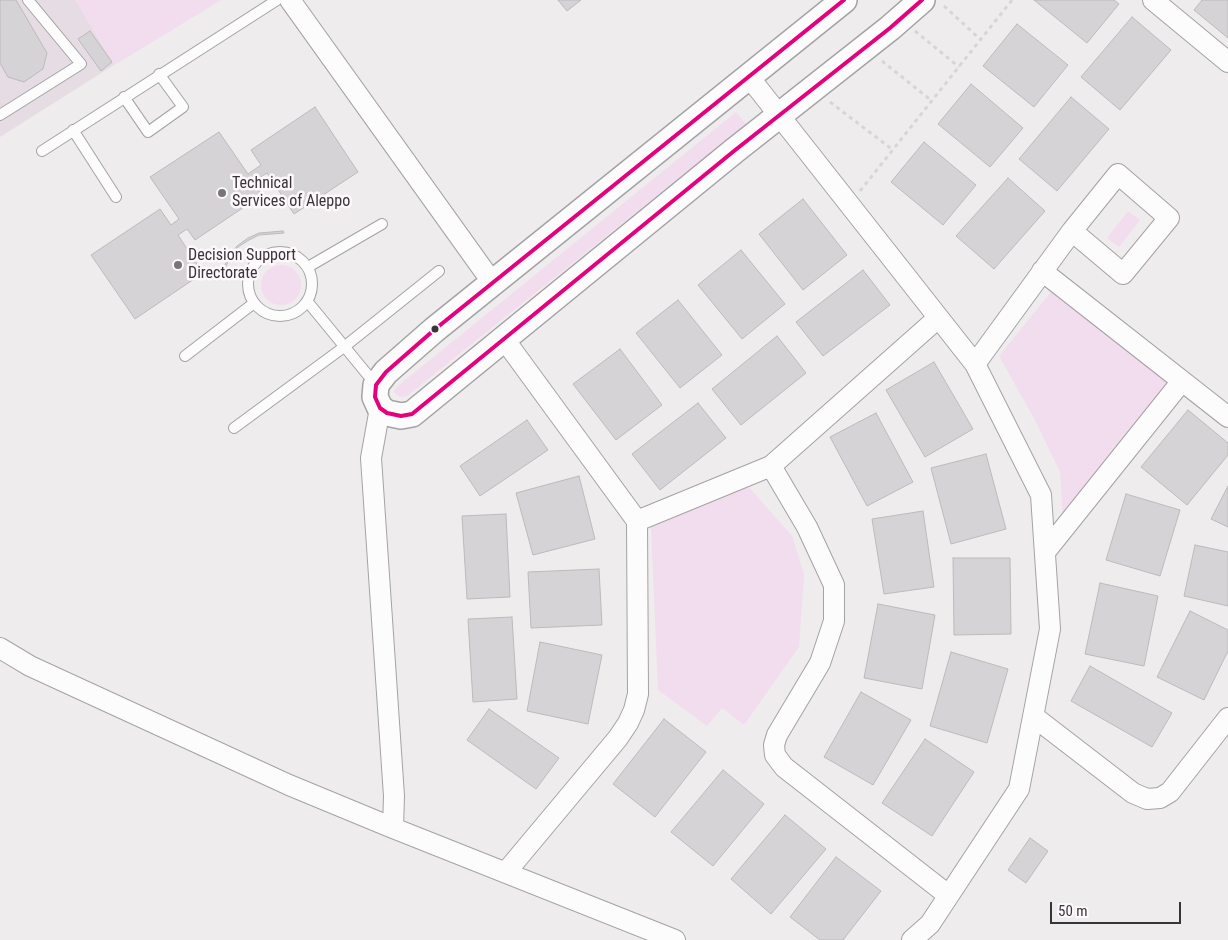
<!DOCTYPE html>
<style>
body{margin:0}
#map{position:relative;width:1228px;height:940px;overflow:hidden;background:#efecee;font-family:"Roboto Condensed",sans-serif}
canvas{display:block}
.scale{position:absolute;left:1050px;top:902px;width:131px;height:22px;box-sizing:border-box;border:2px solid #373537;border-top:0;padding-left:6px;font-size:15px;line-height:18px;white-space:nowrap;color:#373537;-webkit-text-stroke:4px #fef8fd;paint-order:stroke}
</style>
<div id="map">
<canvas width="1228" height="940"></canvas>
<div class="scale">50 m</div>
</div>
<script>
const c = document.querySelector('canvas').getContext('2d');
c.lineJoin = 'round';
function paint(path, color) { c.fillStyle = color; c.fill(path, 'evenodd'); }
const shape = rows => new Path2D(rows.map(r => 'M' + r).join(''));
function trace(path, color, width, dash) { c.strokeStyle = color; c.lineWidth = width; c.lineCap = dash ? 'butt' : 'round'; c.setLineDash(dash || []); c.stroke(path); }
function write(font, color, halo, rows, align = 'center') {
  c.font = font + ' "Roboto Condensed",sans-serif'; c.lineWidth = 5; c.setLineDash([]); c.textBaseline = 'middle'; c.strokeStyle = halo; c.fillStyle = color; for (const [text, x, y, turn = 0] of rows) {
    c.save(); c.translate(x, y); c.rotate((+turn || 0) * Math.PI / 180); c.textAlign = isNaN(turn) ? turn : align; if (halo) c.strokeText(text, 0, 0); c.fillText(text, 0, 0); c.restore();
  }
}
paint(shape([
 [0,0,221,0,114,65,0,137]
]), '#e6dde4');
paint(shape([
 [75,0,221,0,114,65],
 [736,112,746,124,407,396,400,397,394,392,397,387,404,381],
 [1128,211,1140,220,1119,247,1107,238],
 '261 285a20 20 0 1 1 40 0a20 20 0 1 1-40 0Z',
 [1059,282,1171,373,1167,388,1063,522,1060,472,1036,422,999,356],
 [733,469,792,536,804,574,799,647,744,725,722,708,707,726,658,690,651,527]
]), '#f2ddee');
const building = shape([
 [0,0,16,0,47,53,43,69,24,82,8,77,0,63,0,0],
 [558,0,581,0,567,11,558,0],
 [1034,0,1114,0,1119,4,1087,43,1034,0],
 [1202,0,1228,0,1228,38,1194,10,1202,0],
 [1132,17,1171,50,1120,110,1081,77,1132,17],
 [1017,24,1068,65,1034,107,983,66,1017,24],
 [90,31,112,62,101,71,78,39,90,31],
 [971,84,1023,128,990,167,938,124,971,84],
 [1071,97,1109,129,1057,191,1019,159,1071,97],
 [315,107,358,172,294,214,267,173,253,182,262,195,195,240,187,229,178,235,203,273,135,319,91,255,160,209,171,225,179,219,150,177,219,132,248,174,261,165,251,150,315,107],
 [924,142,976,185,943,225,891,182,924,142],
 [1008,178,1045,211,994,269,956,236,1008,178],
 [803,199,847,255,803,290,759,234,803,199],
 [283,231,284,233,259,235,249,240,238,247,229,259,225,269,223,269,228,258,237,246,248,238,259,233,283,231],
 [741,250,785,304,742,339,698,285,741,250],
 [863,270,890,305,823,356,796,322,863,270],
 [678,300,722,355,680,388,636,333,678,300],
 [777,336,806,373,741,425,712,389,777,336],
 [620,349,662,405,616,440,573,384,620,349],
 [934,362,973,429,925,457,886,390,934,362],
 [698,403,726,438,660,490,632,454,698,403],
 [1188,410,1228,443,1228,455,1187,505,1141,467,1188,410],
 [876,413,913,482,867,506,830,437,876,413],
 [527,420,548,450,480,496,460,466,527,420],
 [986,454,1006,529,951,544,931,468,986,454],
 [579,476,595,539,533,555,516,493,579,476],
 [1228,486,1228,527,1211,519,1228,486],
 [1126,494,1180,510,1160,576,1106,560,1126,494],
 [923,511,934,587,884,594,872,519,923,511],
 [506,514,510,597,467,599,462,516,506,514],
 [1195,545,1228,552,1228,606,1184,596,1195,545],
 [953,558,1010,558,1011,634,954,635,953,558],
 [599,569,602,625,531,628,528,572,599,569],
 [1100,583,1158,596,1144,666,1085,654,1100,583],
 [878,604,935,615,922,689,864,678,878,604],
 [1190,611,1228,630,1228,651,1204,700,1157,677,1190,611],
 [512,617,517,699,473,702,468,619,512,617],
 [540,642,602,655,588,724,527,711,540,642],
 [951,652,1008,669,987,743,930,726,951,652],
 [1090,666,1172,713,1152,747,1071,701,1090,666],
 [861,692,911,720,873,785,824,757,861,692],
 [489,709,559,758,536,789,467,740,489,709],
 [664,719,706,752,655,817,613,784,664,719],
 [925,739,974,772,932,836,882,803,925,739],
 [723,770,764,804,713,866,671,832,723,770],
 [785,815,826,849,771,914,731,879,785,815],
 [1030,838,1048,851,1026,883,1008,870,1030,838],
 [836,857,881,891,843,940,820,940,790,917,836,857]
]);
paint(building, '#d5d3d5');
trace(building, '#bcbabb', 1);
const service = shape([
 [124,97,148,132,183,107,159,74],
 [0,115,81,64,28,0],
 [73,130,116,197],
 [42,151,277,0],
 '248 284a32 32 0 1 1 64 0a32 32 0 1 1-64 0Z',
 [308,267,382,224],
 [307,301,376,385],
 [185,356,254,303],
 [234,428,344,347,439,271]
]);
const minor = shape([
 [290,0,492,282],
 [1153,0,1228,62],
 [749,77,975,364,1041,495,1050,629,1019,789,930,924,912,940],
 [1042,271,1228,417],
 [938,318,771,466,807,527,834,585,834,621,820,663,777,735,774,745,775,755,784,767,948,895],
 [504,339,637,521],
 [975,364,1072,231,1118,174,1169,218,1123,274,1072,231],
 [1045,552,1182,381],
 [0,648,30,666,289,785,393,828,394,796,371,458,380,408],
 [1033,716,1133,793,1147,799,1160,798,1170,792,1228,718],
 [393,828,675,940],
 [506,872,618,738,628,723,634,710,638,694,637,521,771,466]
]);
const tertiary = shape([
 [844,0,434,330,386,372,376,385,375,397,380,408,387,413,401,416,412,414,734,151,890,28,922,0]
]);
trace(service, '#a4a2a4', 12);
trace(minor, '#a4a2a4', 22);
trace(tertiary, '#a4a2a4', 28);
trace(shape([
 [944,6,981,40],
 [915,31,959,67],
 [882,61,932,101],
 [830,102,893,150],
 [860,191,1012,0]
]), '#d6d6d6', 3, [4, 4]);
trace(service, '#fdfcfc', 10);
trace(minor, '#fdfcfc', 20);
trace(tertiary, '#fdfcfc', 25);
trace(shape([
 [844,0,434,330,386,372,376,385,375,397,380,408,387,413,401,416,412,414,734,151,890,28,922,0]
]), '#e5007d', 4);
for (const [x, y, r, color] of [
 [222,193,5,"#777577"],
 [178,265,5,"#777577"],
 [435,329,4.5,"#373537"]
]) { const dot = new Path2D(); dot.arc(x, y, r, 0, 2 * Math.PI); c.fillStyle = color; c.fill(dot); trace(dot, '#fef8fd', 2); }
write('16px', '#373537', '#fef8fd', [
 ["Technical",232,184],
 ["Services of Aleppo",232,202],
 ["Decision Support",188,256],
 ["Directorate",188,274]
], 'left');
</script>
